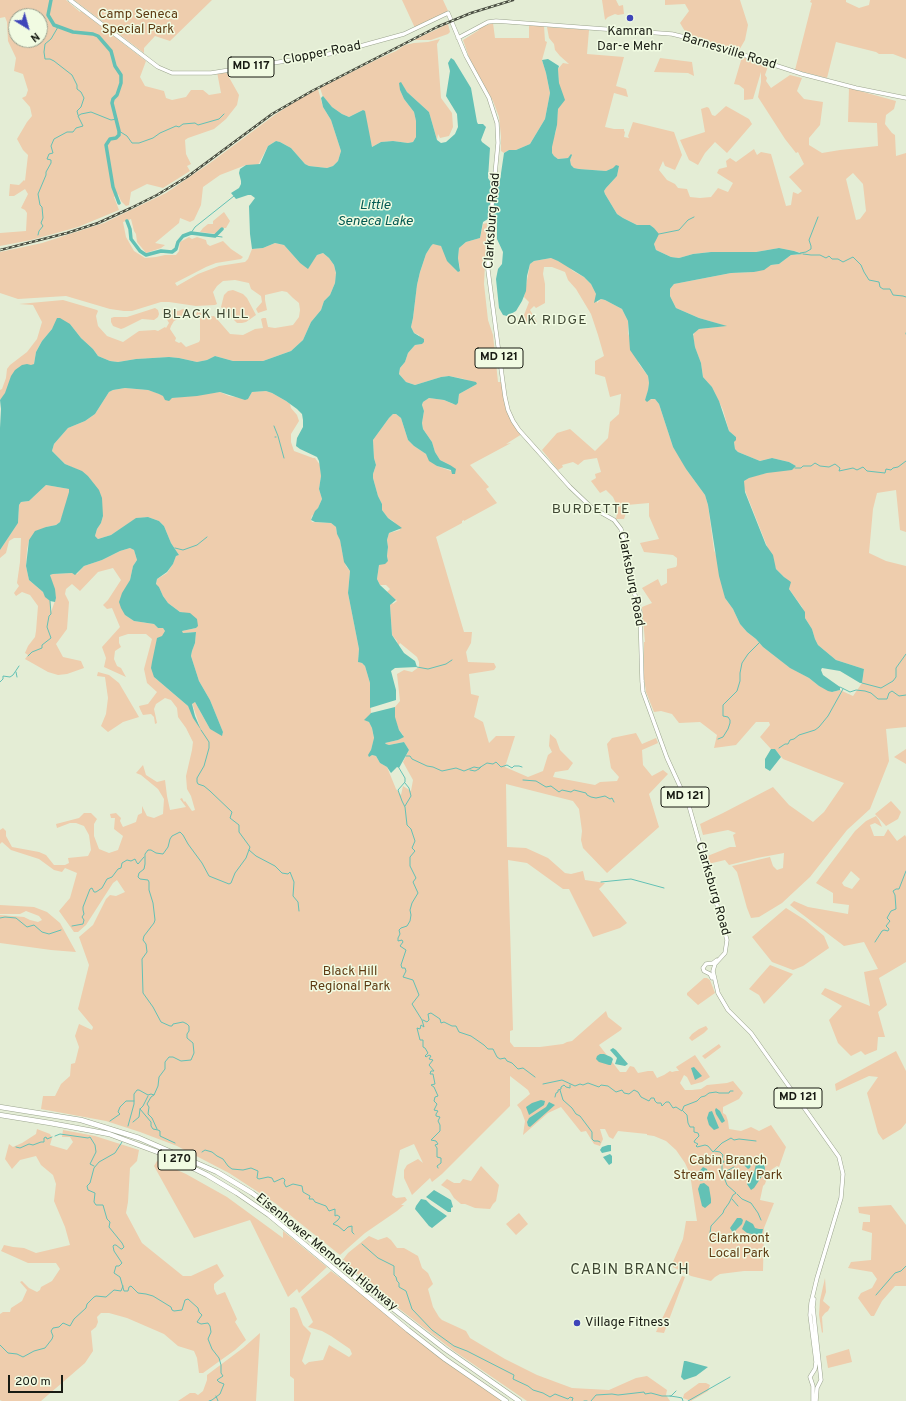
<!DOCTYPE html>
<style>
body{margin:0}
#map{position:relative;width:906px;height:1401px;overflow:hidden;background:#e4edd5;font-family:Overpass,sans-serif}
canvas{display:block}
.north{position:absolute;left:8px;top:8px;width:40px;height:40px;box-sizing:border-box;background:#f1fbe2;border:1px solid #9aa18f;border-radius:50%;rotate:143deg;font-size:11px;font-weight:700;line-height:16px;text-align:center;color:#181b13}
.north::after{content:'';display:block;margin:auto;width:14px;height:18px;background:#3e45b9;clip-path:polygon(50% 0,100% 100%,50% 72%,0 100%)}
.scale{position:absolute;left:8px;top:1375px;width:55px;height:18px;box-sizing:border-box;border:2px solid #181b13;border-top:0;padding-left:5px;font-size:12px;line-height:14px;white-space:nowrap;color:#181b13;-webkit-text-stroke:3px #f1fbe2;paint-order:stroke}
</style>
<div id="map">
<canvas width="906" height="1401"></canvas>
<div class="north">N</div>
<div class="scale">200 m</div>
</div>
<script>
const c = document.querySelector('canvas').getContext('2d');
c.lineJoin = 'round';
function paint(path, color) { c.fillStyle = color; c.fill(path, 'evenodd'); }
const shape = rows => new Path2D(rows.map(r => 'M' + r).join(''));
function trace(path, color, width, dash) { c.strokeStyle = color; c.lineWidth = width; c.lineCap = dash ? 'butt' : 'round'; c.setLineDash(dash || []); c.stroke(path); }
function write(font, color, halo, rows, align = 'center') {
  c.font = font + ' Overpass,sans-serif'; c.lineWidth = 3; c.setLineDash([]); c.textBaseline = 'middle'; c.strokeStyle = halo; c.fillStyle = color; for (const [text, x, y, turn = 0] of rows) {
    c.save(); c.translate(x, y); c.rotate((+turn || 0) * Math.PI / 180); c.textAlign = isNaN(turn) ? turn : align; if (halo) c.strokeText(text, 0, 0); c.fillText(text, 0, 0); c.restore();
  }
}
paint(shape([
 [0,0,66,0,80,12,81,11,146,61,140,77,145,86,164,91,166,98,172,100,186,97,191,90,203,90,209,95,221,93,217,72,226,72,239,95,237,105,226,119,214,129,188,138,185,140,186,154,191,164,187,166,190,171,163,188,147,184,131,192,129,205,126,206,121,201,118,194,114,197,119,210,78,227,31,240,0,246,0,233,26,231,27,213,25,210,21,208,28,194,25,189,14,196,9,196,10,184,19,185,24,180,25,181,28,155,23,150,17,139,27,122,32,116,30,107,22,98,26,96,28,90,23,74,14,71,16,58,8,41,7,22,5,17,0,18],
 [16,16,40,16,40,40,16,40],
 [74,0,212,0,170,41,155,36,144,48,144,53],
 [402,0,443,0,449,13,415,28],
 [602,0,616,0,619,6,623,5,624,14,618,15,615,14,608,17,605,20],
 [665,0,740,0,748,25,745,40,738,52,708,41,707,43,689,38,680,23,689,11,685,4,665,5],
 [811,0,846,0,846,2,859,8,869,5,870,0,906,0,906,59,893,54,879,54,876,52,836,42,827,78,795,70,812,3,810,2],
 [493,23,495,38,529,38,529,25,544,26,545,41,547,42,542,60,546,73,550,93,545,119,530,144,516,150,509,150,504,153,501,151,501,136,499,117,493,101,470,60,463,40,479,30,479,28],
 [448,24,450,32,448,34,431,40,414,40],
 [547,27,589,30,587,54,624,57,616,86,626,89,628,97,614,93,605,127,614,129,624,129,624,131,625,132,624,137,629,138,628,136,633,122,674,132,682,155,675,170,665,166,663,161,659,170,667,180,675,184,678,188,687,189,690,197,700,198,711,197,718,188,728,192,733,183,717,173,719,169,727,167,726,161,730,158,736,162,754,149,757,155,761,152,771,154,786,206,791,205,793,192,798,194,802,191,789,177,804,164,798,152,796,153,785,139,758,97,761,82,761,72,753,99,744,100,744,89,739,85,734,84,742,57,768,66,765,75,767,78,766,81,771,88,790,75,802,78,797,91,804,99,823,102,820,125,809,138,809,145,822,153,840,150,878,146,877,123,848,122,849,88,896,101,894,109,886,115,885,124,892,133,895,135,896,156,906,153,906,532,900,530,896,490,877,493,873,509,869,553,886,561,906,566,906,727,886,729,889,761,870,809,847,830,810,877,782,903,759,917,751,918,747,908,737,872,732,866,770,857,773,866,777,870,783,868,784,853,757,858,729,865,725,860,708,864,705,857,730,847,736,847,733,835,736,833,728,830,703,835,700,824,723,813,773,787,789,805,813,822,824,812,844,783,783,759,775,749,771,749,760,737,770,725,769,722,756,722,736,745,714,748,717,735,700,722,679,723,672,714,661,711,654,712,646,692,644,678,644,642,645,642,642,607,652,603,642,588,658,579,661,586,667,583,667,569,676,567,677,565,677,558,673,555,644,552,640,543,659,539,649,516,649,503,627,505,627,510,624,519,616,519,618,508,613,497,606,490,600,493,591,481,596,478,595,474,601,472,597,458,584,460,578,465,573,462,562,465,563,467,558,470,542,450,557,433,570,429,595,451,608,438,610,422,619,414,621,394,610,397,605,377,595,374,595,361,604,356,598,335,591,314,576,289,568,280,565,272,552,267,544,267,543,274,545,284,545,303,536,308,534,306,530,310,537,322,529,324,515,320,524,315,529,302,524,297,530,264,534,261,551,258,557,255,573,271,584,277,591,284,596,294,597,303,601,299,605,300,622,309,628,321,628,333,639,364,648,376,649,383,648,391,645,400,655,399,659,404,673,447,680,456,686,469,705,495,708,505,714,550,720,565,725,598,733,609,740,624,747,632,756,639,763,647,789,667,809,678,819,686,832,692,840,690,853,696,862,683,864,669,836,660,818,645,815,639,812,629,805,618,802,607,789,589,789,586,786,579,776,569,744,488,744,481,750,477,796,466,789,462,772,458,760,461,738,452,735,449,734,442,736,437,729,431,723,410,712,387,703,377,701,363,695,347,693,336,695,331,699,329,726,326,699,318,676,308,670,296,670,289,674,284,731,273,754,272,771,265,779,264,791,255,797,255,802,253,794,251,779,248,756,252,711,252,693,254,679,258,671,257,656,250,654,244,657,233,654,228,650,225,637,225,623,218,617,214,605,194,604,191,606,188,617,176,619,166,606,171,579,169,574,168,571,165,570,160,572,155,568,158,558,159,554,156,552,153,552,142,556,131,558,109,560,104,558,69,563,63,569,64,560,56,555,50,554,44,549,38],
 [853,173,863,184,866,211,860,219,856,220,846,179],
 [440,39,437,44,441,98,452,113,453,127,449,136,440,138,438,134,437,140,429,112,407,92,401,83,400,90,404,99,414,112,416,121,416,137,413,142,408,143,393,141,381,142,372,147,363,110,349,117,342,114,332,107,323,97,320,88,378,59,396,51,405,45,414,43,428,42],
 [660,58,692,62,694,76,688,73,654,72],
 [318,89,323,107,331,120,341,151,338,161,333,166,327,168,309,166,305,164,291,148,280,142,276,141,268,146,258,165,246,165,220,175,203,187,201,205,194,220,190,222,180,218,179,223,155,243,165,245,161,248,146,253,137,242,136,234,134,231,131,219,123,222,126,237,134,251,145,258,156,257,165,255,176,255,179,251,180,242,189,237,192,239,197,237,206,240,207,244,210,246,223,241,231,249,243,257,241,259,216,263,206,267,175,283,177,286,198,274,219,266,245,262,248,259,252,249,263,248,275,243,284,245,300,263,308,268,317,255,323,253,329,258,334,265,336,274,335,283,330,295,324,301,321,310,311,322,303,340,291,351,263,361,233,361,215,356,207,360,197,362,179,358,169,357,136,359,118,362,110,361,98,356,93,349,81,338,70,324,52,329,42,341,36,352,34,364,0,400,0,390,2,389,6,378,7,369,10,365,27,352,37,339,42,322,33,305,19,304,63,300,97,310,98,311,96,316,98,326,107,336,123,342,139,331,155,330,158,331,165,327,166,328,169,323,165,316,162,313,162,308,178,311,183,309,188,311,188,317,182,317,174,321,171,326,170,329,176,338,175,341,179,343,181,342,186,347,199,342,200,340,200,319,196,314,198,311,206,317,214,316,217,319,230,334,243,335,255,329,263,328,261,319,263,318,266,318,268,327,275,328,293,325,299,317,300,310,299,303,293,298,287,292,282,291,265,295,265,300,267,310,258,313,256,309,262,302,261,296,251,289,249,283,235,280,223,281,217,286,213,292,217,304,215,305,196,306,169,302,161,302,132,311,124,311,110,309,66,296,18,299,0,293,0,252,42,243,104,223,166,193,210,163,276,114,298,100],
 [726,106,749,119,752,124,727,153,715,142,705,153,698,165,689,160,680,140,705,132,701,109,707,107,709,108,712,115,715,116],
 [224,212,230,221,226,228,222,228,216,234,200,232,203,228,208,224,213,224,213,221],
 [487,223,484,284,488,320,493,335,498,382,501,382,506,408,522,434,506,444,511,443,470,465,489,487,486,489,497,503,464,521,464,520,462,521,462,523,436,537,464,632,472,632,471,643,466,652,468,662,494,663,496,667,494,670,469,674,471,694,479,696,474,717,483,722,489,743,496,736,515,736,505,767,528,777,543,771,548,755,552,752,549,746,550,734,556,739,560,750,573,763,568,770,555,772,553,777,595,785,600,782,617,781,619,777,611,768,607,744,612,738,636,733,642,744,656,738,658,743,642,750,643,765,652,776,663,770,668,774,649,794,659,827,607,873,583,848,581,840,582,831,579,809,573,801,506,784,507,847,526,848,548,858,565,873,571,874,583,871,585,880,605,883,599,889,627,923,620,928,593,937,569,889,563,889,527,863,508,860,513,1030,510,1031,510,1042,514,1047,540,1047,563,1044,567,1042,572,1041,606,1011,608,1017,622,1028,621,1030,599,1045,620,1072,626,1072,630,1066,634,1067,638,1073,648,1071,653,1071,657,1078,664,1075,670,1071,672,1072,676,1071,679,1071,676,1067,695,1055,710,1077,702,1082,691,1085,687,1077,684,1075,680,1083,685,1090,692,1090,701,1089,707,1085,727,1083,733,1081,743,1093,739,1099,723,1107,723,1113,726,1115,728,1121,729,1129,741,1131,751,1127,759,1131,771,1125,786,1147,779,1167,777,1166,771,1170,767,1178,765,1184,763,1186,760,1200,774,1203,764,1228,763,1271,744,1271,720,1274,715,1277,711,1281,691,1276,673,1267,672,1264,683,1239,686,1221,697,1221,690,1174,685,1163,676,1150,666,1141,654,1136,647,1135,647,1134,618,1131,613,1139,609,1137,605,1129,600,1129,603,1139,600,1146,594,1144,586,1131,581,1132,561,1107,548,1113,523,1135,525,1121,521,1110,517,1105,530,1094,528,1090,510,1076,510,1106,442,1174,432,1182,430,1178,412,1195,404,1178,404,1170,407,1165,418,1159,423,1163,414,1144,400,1150,392,1195,396,1198,405,1197,407,1200,401,1205,404,1205,397,1211,365,1233,340,1255,275,1203,229,1173,177,1146,140,1132,106,1121,41,1109,43,1096,55,1096,61,1084,70,1076,71,1064,75,1063,79,1047,75,1036,79,1024,92,1030,93,1027,78,1009,89,965,79,937,93,925,106,899,110,895,116,896,125,892,117,880,113,883,86,925,78,932,74,932,59,911,70,898,77,873,65,868,62,872,54,870,39,859,11,850,2,842,0,844,0,830,3,828,6,831,6,836,12,847,39,852,46,855,54,865,65,865,69,863,68,858,88,856,91,850,89,835,84,826,76,823,70,823,57,828,56,824,79,818,84,813,91,813,97,819,94,824,94,836,99,849,109,853,118,850,123,836,114,829,115,818,111,818,110,814,116,813,121,818,120,821,123,827,136,822,138,815,142,813,142,806,147,816,154,818,163,814,164,799,158,789,141,775,136,773,143,765,146,775,157,782,165,780,167,796,170,810,186,807,180,799,182,798,184,802,185,801,192,811,195,810,191,796,187,789,186,776,192,750,193,742,186,728,178,717,177,708,171,700,165,698,156,704,154,709,157,723,155,724,154,717,151,714,143,715,140,709,139,706,148,704,157,692,147,683,144,669,152,639,146,634,128,634,119,637,119,643,121,647,115,651,114,659,117,666,121,668,126,677,104,667,106,658,102,647,120,627,112,608,107,609,103,605,108,600,121,580,113,568,98,572,80,591,72,584,66,589,65,594,69,602,67,629,56,644,63,657,81,661,84,668,67,674,58,675,48,672,25,659,28,655,25,653,28,646,35,637,36,631,38,606,30,595,22,592,16,596,14,593,19,586,17,583,20,562,21,538,14,538,9,541,6,553,0,558,0,550,18,523,19,505,21,502,29,501,46,485,69,489,69,498,60,522,56,525,46,527,29,540,27,550,26,566,29,580,43,592,46,597,50,601,51,612,56,598,50,575,53,574,72,573,77,574,84,566,102,560,120,551,130,548,134,550,137,560,133,566,130,580,123,594,125,615,134,621,154,624,158,628,163,628,165,631,154,677,188,706,200,727,192,703,195,702,210,729,222,735,223,732,210,700,199,681,191,656,192,651,195,643,196,632,183,633,182,631,196,628,184,613,180,612,168,603,163,596,159,587,156,585,157,579,167,573,173,564,176,556,179,555,171,543,164,526,159,521,148,517,137,518,111,535,98,539,95,536,97,529,101,523,103,516,93,483,88,476,76,469,65,464,52,451,54,444,68,428,85,421,95,414,109,392,113,390,125,388,148,390,172,398,220,392,229,396,248,399,252,392,266,391,272,393,286,401,290,404,291,408,297,415,299,421,291,434,291,442,294,451,313,458,315,458,320,465,321,476,319,489,322,499,318,508,313,516,312,515,311,520,312,522,331,523,336,527,337,534,340,539,342,551,346,566,350,571,348,593,359,649,358,662,362,663,365,666,370,683,371,713,365,720,369,722,372,728,374,739,371,750,372,755,376,756,380,763,387,767,396,789,401,795,403,786,411,791,413,780,403,762,409,750,404,742,389,745,386,744,385,743,398,740,403,735,399,730,394,716,395,707,400,701,397,674,404,670,412,672,419,667,419,662,417,657,400,643,398,646,397,641,392,635,390,605,392,603,393,604,397,601,387,592,390,589,386,585,380,585,377,579,379,565,388,561,387,556,388,547,387,540,389,533,400,530,393,521,388,518,382,510,382,504,378,496,373,478,373,474,376,465,374,458,373,440,389,418,393,414,396,414,401,418,408,440,414,446,426,454,437,466,451,471,450,465,440,460,435,452,432,442,423,429,422,423,424,411,422,406,423,402,429,398,444,400,453,404,458,403,459,394,477,384,464,379,449,376,441,377,415,385,406,382,399,374,400,368,405,362,408,353,415,345,422,344,419,335,414,333,411,327,413,318,417,285,420,272,426,254,431,246,433,244,438,244,441,246,450,263,458,272,460,268,458,258,459,248,466,242,480,238,483,224],
 [233,290,243,294,247,298,256,315,246,322,242,323,237,323,221,307,224,295,228,291],
 [155,308,158,310,159,314,158,317,154,320,142,319,124,328,121,329,113,326,111,322,111,318,114,317,127,317],
 [98,672,109,675,119,683,139,717,123,722,108,732,101,726,106,714,108,698,105,677,97,676],
 [906,749,906,764,894,757],
 [891,801,901,812,898,819,886,826,875,814],
 [876,816,879,820,882,827,875,823,870,825,874,836,884,836,888,829,897,841,905,835,906,837,906,962,879,978,887,1005,878,1012,885,1037,878,1037,877,1050,865,1055,861,1051,851,1056,838,1043,829,1020,842,1006,821,994,825,988,870,1006,864,972,878,969,864,942,844,946,790,905,794,901,808,907,848,914,849,905,833,903,833,893,816,883,855,831,866,821],
 [851,871,860,879,852,889,844,886,842,883],
 [0,905,34,907,47,912,60,923,76,952,51,950,0,943,0,915,24,917,30,920,38,922,42,920,39,916,26,911,20,914,0,914],
 [786,908,805,920,824,936,829,948,803,966,793,970,772,962,752,937],
 [770,965,793,974,764,1004,759,995,749,989],
 [704,978,707,978,710,980,715,993,698,1005,687,995,687,993],
 [706,1026,708,1029,704,1033,692,1041,689,1038,692,1034,699,1029],
 [719,1044,721,1047,705,1059,702,1056],
 [896,1051,906,1071,906,1123,901,1129,883,1140,878,1133,867,1093,878,1077,869,1076,836,1091,835,1084],
 [37,1129,50,1134,52,1138,50,1145,67,1150,73,1142,70,1137,62,1137,63,1130,95,1136,139,1150,137,1161,130,1168,128,1202,126,1213,142,1243,183,1276,191,1276,217,1264,224,1276,214,1284,214,1289,217,1295,225,1292,237,1319,235,1322,246,1340,235,1350,203,1373,199,1373,197,1358,194,1351,178,1346,164,1334,127,1318,109,1313,101,1313,97,1317,98,1322,96,1327,91,1331,93,1351,85,1363,41,1401,2,1401,0,1400,0,1314,3,1312,10,1312,11,1308,22,1301,27,1290,20,1282,22,1281,29,1288,37,1292,40,1290,41,1287,52,1281,60,1269,56,1263,28,1263,1,1251,4,1245,13,1247,24,1248,36,1253,70,1245,65,1227,54,1201,56,1184,53,1175,41,1165,36,1156,20,1160,12,1169,5,1159,9,1144,13,1147,22,1143,36,1134],
 [157,1161,186,1174,227,1197,283,1238,283,1231,327,1267,299,1293,297,1289,288,1297,250,1220,194,1238,154,1166],
 [481,1166,499,1185,496,1201,493,1204,490,1209,475,1208,465,1204,461,1204,454,1198,449,1190,441,1185,447,1179,454,1183,460,1183,463,1179,471,1181],
 [891,1205,906,1225,906,1286,895,1286,882,1301,874,1316,871,1316,858,1298,861,1293,872,1288,877,1279,872,1272,848,1268,851,1262,871,1260,872,1233,862,1230,863,1222,870,1222,870,1215,859,1213,858,1207],
 [519,1213,528,1224,516,1235,506,1224],
 [369,1236,378,1240,387,1237,391,1240,397,1248,404,1248,418,1256,422,1268,428,1273,433,1284,428,1289,433,1307,439,1317,442,1320,466,1331,470,1338,505,1359,537,1375,572,1388,609,1390,636,1378,647,1376,667,1390,666,1395,670,1401,527,1401,454,1351,393,1304,342,1261,348,1253],
 [331,1271,504,1401,294,1401,294,1379,290,1376,290,1308,294,1307,297,1309,303,1325,311,1333,302,1361,305,1365,309,1362,323,1360,329,1345,349,1357,352,1354,350,1349,331,1336,322,1331,308,1327,313,1322,301,1297],
 [682,1276,685,1277,664,1333,656,1332],
 [825,1278,826,1292,823,1301,830,1307,828,1311,825,1313,822,1317,823,1332,822,1333,819,1315,820,1300],
 [260,1333,256,1401,178,1401,190,1393,195,1393,198,1395,203,1391,207,1380,207,1375,243,1348],
 [849,1349,852,1362,828,1368,826,1356],
 [699,1383,706,1383,710,1385,708,1391,691,1401,683,1398,684,1394]
]), '#eecdad');
paint(shape([
 [451,58,454,60,471,88,477,122,478,124,483,124,486,127,481,140,482,142,490,148,488,178,490,181,496,182,500,180,504,153,509,150,516,150,530,144,545,119,550,93,546,73,542,60,548,59,559,66,558,69,559,83,565,100,558,109,557,125,552,147,552,153,554,156,558,159,568,158,571,154,572,155,570,160,571,165,574,168,579,169,606,171,613,168,616,165,619,166,617,176,606,188,604,191,605,194,617,214,623,218,637,225,650,225,654,228,659,234,654,244,656,250,671,257,679,258,693,254,711,252,756,252,779,248,794,251,803,254,791,255,779,264,771,265,764,270,754,272,731,273,674,284,670,289,670,296,676,308,699,318,727,326,699,329,693,334,695,347,701,363,703,377,712,387,719,401,729,431,736,437,736,440,734,442,735,449,738,452,760,461,772,458,789,462,796,466,792,470,767,473,749,478,744,481,745,492,766,545,773,555,776,569,784,577,791,582,789,589,805,612,805,618,812,629,815,639,818,645,836,660,864,669,862,683,860,683,840,671,822,668,821,670,823,675,840,687,840,690,832,692,828,691,819,686,809,678,790,668,763,647,756,639,747,632,740,624,733,609,725,598,719,576,708,505,705,495,686,469,673,447,659,404,655,399,651,399,647,402,645,400,648,390,649,383,648,376,630,350,628,321,622,309,605,300,601,299,594,303,596,294,591,284,584,277,558,261,551,258,534,261,530,264,527,276,526,291,522,301,516,311,507,316,503,315,499,308,496,279,498,269,502,264,503,252,497,239,497,223,493,219,488,219,483,222,480,238,466,242,459,248,458,258,460,271,458,272,447,261,441,246,433,244,431,246,426,254,420,272,417,285,413,318,411,327,414,333,424,339,424,342,422,344,415,345,408,353,405,362,400,368,399,374,406,382,415,385,441,377,449,376,476,382,477,384,459,394,458,403,456,405,444,400,429,398,423,402,422,405,424,411,422,423,423,429,432,442,435,452,440,460,450,465,456,469,455,474,452,474,451,470,437,466,429,461,426,454,414,446,408,440,401,418,396,414,393,414,389,418,373,440,374,458,376,465,373,474,373,478,378,496,382,504,382,510,388,518,402,528,389,533,387,540,388,547,387,556,388,561,385,564,379,565,377,579,380,585,396,600,390,605,392,635,404,653,415,661,417,667,395,668,391,671,396,690,396,700,370,708,370,683,365,666,362,663,358,662,359,649,348,593,350,571,344,562,340,540,337,534,336,527,331,523,315,522,311,520,315,511,318,508,322,499,319,489,321,476,319,461,317,457,300,449,296,446,297,438,303,427,303,420,302,414,297,409,286,401,272,393,266,391,252,392,248,399,245,400,220,392,197,396,172,398,169,401,165,400,163,396,159,394,148,390,125,388,113,390,109,392,95,414,85,421,68,428,54,444,52,451,65,464,82,471,88,476,99,490,102,498,103,516,101,523,97,529,95,536,98,539,111,535,136,518,148,517,159,521,164,526,171,543,179,555,176,556,173,564,167,572,157,579,156,584,159,587,163,596,168,603,180,612,190,613,197,619,198,626,196,628,182,631,183,633,196,632,195,643,192,651,191,656,199,681,210,700,223,732,222,736,210,729,195,702,192,704,195,716,201,730,193,718,188,706,154,677,151,668,152,662,157,638,162,636,165,631,163,628,158,628,154,624,134,621,125,615,121,608,119,602,122,593,130,580,133,566,137,560,134,550,130,548,120,551,102,560,84,566,75,575,72,573,53,574,50,575,55,589,56,598,55,602,50,601,45,597,43,592,29,580,26,566,29,540,35,531,46,527,56,525,60,522,69,492,69,489,46,485,29,501,21,502,19,505,18,523,0,550,0,428,1,409,0,400,5,393,11,376,15,370,22,365,27,364,31,365,34,364,36,352,42,341,52,329,57,318,60,318,70,324,81,338,93,349,98,356,110,361,118,362,136,359,169,357,179,358,197,362,207,360,215,356,233,361,263,361,291,351,303,340,311,322,321,310,324,301,330,295,335,283,336,273,334,265,329,258,323,253,317,255,308,269,300,263,284,245,275,243,263,248,252,249,250,234,249,206,255,198,251,195,248,195,236,199,231,193,239,188,241,184,241,181,239,173,240,169,246,165,260,164,268,146,276,141,280,142,291,148,305,164,309,166,327,168,333,166,338,161,341,151,331,120,323,107,321,98,323,96,332,107,342,114,349,117,363,110,365,111,372,147,381,142,393,141,408,143,413,142,416,137,416,121,414,112,404,99,400,90,399,83,401,82,407,92,429,112,437,140,441,143,446,142,455,134,458,127,457,114,446,96,450,71,448,63],
 [395,707,395,717,399,730,404,737,398,740,385,743,386,744,389,745,404,742,409,750,399,768,397,767,391,773,387,767,380,763,376,756,372,755,369,757,368,755,371,750,374,738,372,728,369,722,364,720,371,713],
 [771,749,775,749,781,757,770,771,765,768,765,759],
 [613,1048,616,1050,628,1064,625,1066,615,1064,617,1058,610,1050],
 [600,1054,604,1054,611,1057,613,1059,611,1065,609,1065,599,1062,596,1059,597,1056],
 [694,1067,702,1076,695,1080,691,1068],
 [541,1100,545,1101,544,1105,529,1115,526,1107,532,1103],
 [549,1102,555,1105,530,1127,528,1126,527,1122,529,1118,546,1107],
 [716,1108,720,1111,725,1121,722,1123,721,1122,716,1114,715,1110],
 [712,1111,719,1128,714,1130,709,1125,707,1118,709,1112],
 [608,1145,611,1145,611,1151,602,1153,600,1150,602,1147],
 [610,1154,612,1156,612,1163,609,1165,603,1157],
 [751,1158,756,1159,752,1162,750,1168,748,1169,741,1162,741,1159,746,1159],
 [761,1163,764,1165,765,1168,764,1173,754,1188,751,1190,747,1184,750,1176,751,1173,754,1173,756,1164],
 [703,1167,707,1169,708,1173,707,1178,702,1181,700,1181,697,1174],
 [704,1183,709,1187,711,1199,711,1203,705,1208,702,1206,698,1189,700,1184],
 [434,1190,451,1200,453,1207,451,1208,451,1212,448,1212,426,1197],
 [421,1199,426,1200,431,1205,447,1216,432,1228,429,1226,415,1209,416,1206],
 [737,1218,741,1218,743,1220,742,1224,733,1233,730,1228],
 [746,1220,753,1224,755,1228,759,1229,763,1229,762,1234,757,1235,747,1233,742,1229],
 [684,1361,686,1361,708,1367,696,1376,684,1380,681,1377]
]), '#63c1b5');
trace(shape([
 [58,27,51,39,45,44,44,52,45,59,50,59,54,61,72,75,77,85,77,89,81,92,84,98,81,107,77,111,78,115],
 [119,131,127,136,132,143,139,143,153,138,160,133,176,126,179,127,183,124,195,123,198,125,219,119,224,114],
 [191,233,195,227,234,196],
 [659,234,679,230,688,220,694,217],
 [38,235,39,231,43,226,41,223,43,218,42,207,40,205,38,194,46,175,46,172,51,163,51,160,47,159,49,154,53,153,51,146,54,139,67,132,73,132,76,128,83,126,78,116,81,114,91,112,111,120,117,119],
 [215,236,222,237],
 [800,253,806,252,811,249,811,246,809,240,818,217],
 [803,254,811,255,820,255,826,258,829,256,832,259,838,259,843,262,853,257,861,265,864,272,869,280,879,282,880,287,883,289,890,289,893,295,903,296,906,297],
 [906,334,906,333],
 [274,426,278,436,284,458],
 [275,437,276,437],
 [795,468,801,468,803,466,811,466,815,463,820,466,829,467,835,464,840,468,839,471,853,468,857,470,863,467,867,471,885,473,886,469,891,470,893,468,898,467,906,461],
 [175,548,183,550,197,545,207,537],
 [28,656,32,652,42,648,42,645,51,638,47,627,49,616,51,614,50,601],
 [417,667,428,669,446,664,452,660],
 [16,672,17,677],
 [0,682,3,679,3,676,10,677,13,675,19,666],
 [862,683,881,688,893,681,896,677,896,668,906,654],
 [840,687,850,692,856,690,865,691,871,693,878,699,887,699,889,693,892,691,899,696,906,695],
 [718,739,723,737,728,729,730,723,730,720,728,717,723,716,723,705,737,691,740,681,740,673,742,663,748,654,760,642],
 [779,748,785,744,788,744,790,740,794,739,799,735,815,730,819,727,828,716,843,689],
 [406,756,410,756,412,759,427,766,433,767,442,771,456,768,464,771,474,767,479,768,487,763,493,764,496,762,501,767,507,765,512,768,514,766,519,766,522,767],
 [399,768,405,778,405,782,398,790,402,801,405,807,407,825,411,829,415,841,412,848,415,851,410,857,410,866,416,878,413,882,418,893,412,903,410,910,411,915,410,921,407,926,401,928,399,930,400,934,398,938,398,941,402,940,403,942,400,946,406,950,401,965,402,968,405,968,406,971,403,977,413,980,419,995,412,1004,422,1020,424,1027,421,1025,420,1029,417,1028,420,1040,423,1040,423,1047,425,1048,428,1053,425,1056,426,1057,429,1055,431,1056,429,1059,433,1060,429,1065,434,1071,431,1071,430,1074,433,1074,435,1084,431,1085,434,1087,438,1096,435,1097,434,1101,437,1104,434,1110,438,1111,436,1114,436,1116,440,1117,438,1121,440,1125,440,1131,431,1140,436,1141,438,1144,435,1145,437,1148,437,1157,441,1158,441,1163,437,1166,438,1168],
 [470,770,475,771,479,769,481,767],
 [523,780,536,781,546,787,551,786,559,792,562,790,571,792,574,790,586,793,587,795,591,797,596,798,605,796,610,799,612,798,614,802],
 [405,783,409,788,411,796,405,806],
 [249,850,256,856,275,866,282,873,288,874,290,872,294,882,293,896,298,902,299,911],
 [601,882,631,879,664,888],
 [0,918,5,917,16,918,27,927,34,925,42,932,49,934,61,930],
 [72,926,83,924,84,920,82,917,84,914,83,910,83,907,90,889,92,888,94,892,96,892,102,888,107,879,112,877,118,869,121,868,122,863,127,860,131,861,135,859,137,863,138,864,144,857],
 [875,942,882,931,884,930,888,931,889,929,886,926,890,921,887,918,891,911,896,909,895,895,893,891,896,889,899,889,906,871],
 [423,1020,427,1022,429,1020,428,1014,431,1013,440,1019,441,1023,444,1022,452,1026,456,1026,459,1032,471,1036,484,1045,488,1049,493,1049,497,1057,500,1059,505,1058,507,1061,512,1063,518,1069,523,1068,535,1077],
 [543,1084,562,1080,575,1086,580,1084,583,1085,588,1083,599,1087,601,1085,608,1086,616,1092,622,1090,624,1093,629,1094,634,1090,638,1092,641,1097,649,1101,651,1098,654,1098,655,1101,657,1103,661,1103,662,1106,666,1102,669,1102,673,1108,676,1107,682,1111,684,1106,697,1101,701,1097,705,1096,709,1093,716,1092,719,1093,729,1093,730,1091,733,1091],
 [560,1090,563,1100,572,1108,576,1114,580,1116,592,1132,592,1139,594,1141,598,1141,600,1142],
 [154,1095,151,1097,147,1104,149,1107,148,1114,152,1118,157,1129],
 [555,1097,556,1093,558,1092,558,1090,561,1089,561,1087,564,1085,566,1087,570,1088,570,1085],
 [140,1109,151,1122,151,1126,153,1129,158,1130,160,1131,160,1136,175,1143],
 [683,1111,687,1115,688,1123,690,1127,694,1127,694,1132,698,1133,699,1136,695,1140,694,1142,698,1144,696,1146,697,1147,705,1145,708,1146,713,1152,714,1151,720,1152,723,1155,722,1159,724,1162,722,1163,722,1172,727,1185,736,1193,733,1195,729,1203,724,1210,723,1213,711,1226,709,1240],
 [110,1121,120,1114,118,1112,120,1107,126,1101,134,1101],
 [133,1122,139,1117,140,1109,143,1106,148,1096],
 [128,1126,134,1104,134,1094,137,1090,139,1090,148,1095,151,1094,154,1095,158,1086,159,1077,165,1069,165,1062,169,1057,173,1057,181,1061,191,1060,194,1053,193,1043,187,1038,187,1034,189,1031,189,1026,187,1024,183,1022,173,1024,172,1026,170,1026,161,1022,153,1007,143,993,142,959,147,952,146,944,143,940,144,936,154,923,155,920,153,903,149,890,149,882,148,880,140,879,138,877,139,873,144,869,145,864,145,854,148,850,151,850,156,853,163,854,168,847,170,839,172,836,180,832,183,835,188,844,202,863,209,876,229,884,231,883,235,873,246,858,250,847,239,832,239,825,230,818,232,812,210,791,204,786,198,784,197,782,197,778,204,766,209,748,209,742,201,730],
 [55,1136,60,1134,88,1138,90,1137,95,1145,96,1152,90,1164,94,1166],
 [122,1142,115,1153,99,1162,94,1168,90,1183,87,1186,88,1190,95,1193,94,1202,96,1205,103,1205,107,1219,110,1222,109,1227,122,1243,124,1247,122,1249,121,1249,116,1245,114,1245,113,1246,114,1251,122,1263,119,1266,116,1266,114,1273,120,1277,124,1291,128,1291,129,1287,131,1286,138,1293,146,1294,153,1296,171,1307,172,1310,174,1311,182,1310,185,1300,188,1299,198,1308,199,1312,202,1315,197,1322,201,1324,208,1323,210,1326,211,1332,208,1339,212,1349,219,1358,221,1365,221,1373,223,1376,217,1380,219,1382,224,1384,220,1394,212,1400,209,1401],
 [16,1147,20,1148,29,1144,33,1145,41,1142,44,1142,44,1138,46,1137,47,1139,52,1137],
 [714,1151,722,1143,731,1138,734,1140,739,1139,756,1141],
 [202,1152,205,1150,212,1152,217,1156,223,1159,228,1166,232,1169,243,1170,251,1168,258,1171,257,1178,259,1179,268,1177,272,1178,274,1182,283,1178,285,1180,284,1183,286,1187,293,1184,302,1186,303,1192,310,1196,309,1199,313,1199,315,1202,326,1206,329,1211,335,1209,335,1216,337,1215,340,1217,338,1220,333,1224,338,1226,344,1231,348,1227,352,1226,352,1232,354,1234],
 [723,1173,734,1167],
 [737,1194,742,1199,751,1203,758,1213,761,1220],
 [732,1199,738,1206],
 [362,1244,378,1258,394,1266,394,1275,396,1277,397,1281,399,1283,399,1287,406,1291,412,1309,432,1330,454,1346,467,1351,514,1375,513,1379,528,1386,533,1390,543,1393,550,1397,555,1394,568,1399,570,1397,573,1398,572,1401],
 [876,1295,895,1273,901,1271,906,1266],
 [0,1345,8,1353,17,1354,23,1357,34,1351,45,1348,52,1339,53,1336,51,1331,53,1328,59,1327,63,1323,70,1326,74,1319,86,1308,87,1304,94,1297,96,1296,106,1297,114,1290,121,1291,123,1286],
 [216,1396,218,1401],
 [670,1396,677,1397,682,1398,683,1401],
 [584,1401,587,1401],
 [591,1401,596,1395,612,1394,618,1395,644,1392,645,1394,651,1393,662,1396,671,1396,676,1391],
 [688,1401,730,1377]
]), '#63c1b5', 1);
trace(shape([
 [51,0,48,15,54,25,73,32,93,34,98,36,111,51,115,66,121,75,121,83,117,95,113,99,112,103,119,131,119,135,116,138,110,139,106,145,113,187,119,203],
 [127,221,130,229,131,239,140,251,146,255,161,251,172,252,176,249,178,242,183,236,191,233,215,236,222,229]
]), '#63c1b5', 3.5);
const major = shape([
 [70,0,158,67,172,73,211,73,335,53,404,34,448,13,466,56,489,98,497,123,498,143,489,236,488,270,500,361,505,397,508,410,513,421,519,430,570,487,591,507,614,520,621,529,623,537,628,571,640,612,642,681,643,692,667,758,689,806,727,940,725,953,715,964,713,971,718,993,728,1010,751,1033,839,1157,843,1174,841,1198,817,1278,811,1303,810,1315,816,1362,815,1369,810,1377,813,1386,813,1401],
 [458,38,488,22,496,21,672,34,697,40,802,74,856,88,906,98],
 [712,978,710,974,704,971,703,968,706,964,713,963,717,960],
 [814,1299,813,1307,821,1380],
 [816,1401,817,1388,821,1380]
]);
const highway = shape([
 [0,1107,81,1120,139,1138,217,1172,252,1193,278,1212,382,1300,445,1349,519,1401],
 [0,1115,50,1123,109,1134,171,1157,207,1175,237,1193,269,1215,408,1330,445,1359,506,1401]
]);
trace(major, '#9ba48e', 4.5);
trace(highway, '#9ba48e', 5.5);
trace(major, '#fff', 3.5);
trace(highway, '#fff', 4.5);
const rail = shape([
 [0,250,67,233,98,223,131,208,157,195,187,177,272,114,312,91,437,27,471,13,513,0]
]);
trace(rail, '#4a4e42', 2.5);
trace(rail, '#f1fbe2', 1, [3]);
for (const [x, y, r, color] of [
 [630,18,4,"#3e45b9"],
 [577,1323,4,"#3e45b9"]
]) { const dot = new Path2D(); dot.arc(x, y, r, 0, 2 * Math.PI); c.fillStyle = color; c.fill(dot); trace(dot, '#f1fbe2', 1.5); }
for (const [x, y, w] of [
 [251,67,46],
 [499,358,48],
 [685,797,48],
 [798,1098,48],
 [177,1160,38]
]) { const box = new Path2D(); box.roundRect(x - w / 2, y - 10, w, 20, 3); c.fillStyle = '#f1fbe2'; c.fill(box); trace(box, '#181b13', 1); }
write('bold 12px', '#181b13', null, [
 ["MD 117",251,67],
 ["MD 121",499,358],
 ["MD 121",685,797],
 ["MD 121",798,1098],
 ["I 270",177,1160]
]);
write('13px', '#5d3a11', '#f1fbe2', [
 ["Camp Seneca",138,15],
 ["Special Park",138,30],
 ["Black Hill",350,972],
 ["Regional Park",350,987],
 ["Cabin Branch",728,1161],
 ["Stream Valley Park",728,1176],
 ["Clarkmont",739,1239],
 ["Local Park",739,1254]
]);
write('13px', '#181b13', '#f1fbe2', [
 ["Kamran",630,32],
 ["Dar-e Mehr",630,47],
 ["Village Fitness",585,1323,"left"]
]);
write('13px', '#181b13', '#f1fbe2', [
 ["Barnesville Road",729,52,17],
 ["Clopper Road",322,54,-11],
 ["Clarksburg Road",493,221,-86],
 ["Clarksburg Road",630,579,79],
 ["Clarksburg Road",712,889,74],
 ["Eisenhower Memorial Highway",326,1253,39]
]);
write('italic 14px', '#055b53', '#f1fbe2', [
 ["Little",375,206],
 ["Seneca Lake",375,222]
]);
c.letterSpacing = '1px';
write('14px', '#404834', '#f1fbe2', [
 ["BLACK HILL",206,315],
 ["OAK RIDGE",547,321],
 ["BURDETTE",591,510]
]);
c.letterSpacing = '0px';
c.letterSpacing = '1px';
write('15px', '#404834', '#f1fbe2', [
 ["CABIN BRANCH",630,1271]
]);
c.letterSpacing = '0px';
</script>
